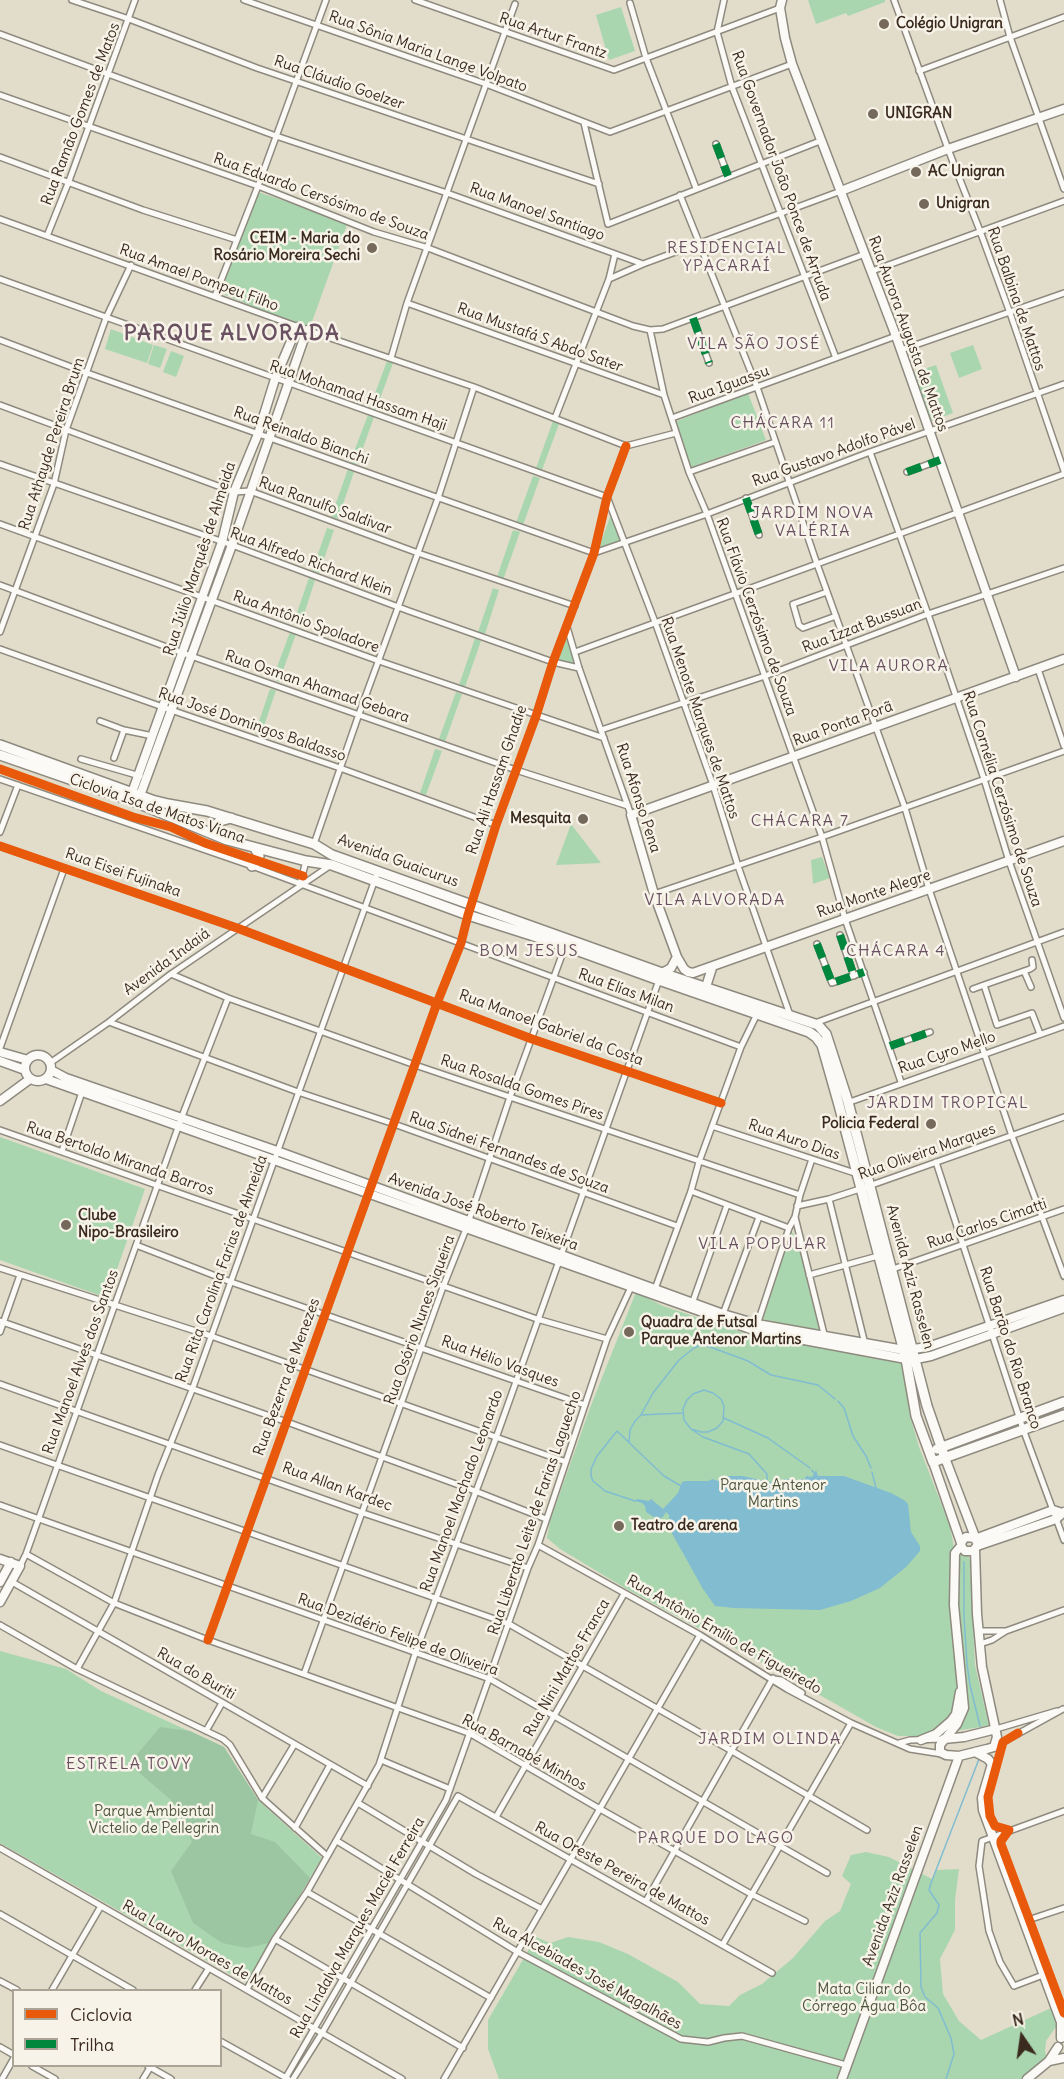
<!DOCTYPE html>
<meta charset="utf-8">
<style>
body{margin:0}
#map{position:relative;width:1064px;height:2079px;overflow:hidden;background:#e2ddcb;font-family:Delius,sans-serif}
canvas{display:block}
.legend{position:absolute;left:12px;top:1989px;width:210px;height:78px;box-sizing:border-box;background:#f7f3e8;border:2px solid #aca397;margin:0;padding:8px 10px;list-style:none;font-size:18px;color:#3b2a1e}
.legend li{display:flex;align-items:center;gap:12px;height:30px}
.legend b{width:30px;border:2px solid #aca397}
.north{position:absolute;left:992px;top:2007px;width:60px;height:60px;-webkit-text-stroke:4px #f7f3e8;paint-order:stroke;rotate:347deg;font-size:16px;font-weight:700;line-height:24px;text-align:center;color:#3b2a1e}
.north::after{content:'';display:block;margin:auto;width:21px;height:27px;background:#3b2a1e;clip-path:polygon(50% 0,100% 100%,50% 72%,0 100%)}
</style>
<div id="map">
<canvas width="1064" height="2079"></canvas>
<ul class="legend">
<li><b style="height:8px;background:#e8590c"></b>Ciclovia</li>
<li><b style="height:8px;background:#00873e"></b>Trilha</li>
</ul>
<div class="north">N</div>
</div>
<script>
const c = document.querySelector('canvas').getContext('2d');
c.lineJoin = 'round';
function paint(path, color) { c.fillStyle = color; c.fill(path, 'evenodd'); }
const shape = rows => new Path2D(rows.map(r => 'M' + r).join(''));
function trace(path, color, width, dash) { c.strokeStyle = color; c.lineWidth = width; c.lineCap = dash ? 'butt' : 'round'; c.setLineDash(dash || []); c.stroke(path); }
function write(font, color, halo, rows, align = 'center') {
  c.font = font + ' Delius,sans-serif'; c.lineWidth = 5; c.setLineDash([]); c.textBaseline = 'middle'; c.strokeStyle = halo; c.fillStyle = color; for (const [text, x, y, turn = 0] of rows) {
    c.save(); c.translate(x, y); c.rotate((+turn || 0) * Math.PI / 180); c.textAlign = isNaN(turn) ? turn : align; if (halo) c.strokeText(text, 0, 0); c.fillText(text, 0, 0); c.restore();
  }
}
paint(shape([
 [808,0,885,0,885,2,848,16,846,13,816,24],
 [621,7,635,51,609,60,596,15],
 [258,192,348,222,309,330,223,294,227,273],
 [111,329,153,345,147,363,105,349],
 [154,345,167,349,160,368,148,364],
 [973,345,982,369,959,378,950,353],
 [171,351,184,356,176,377,163,372],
 [387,361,393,363,376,410,370,407],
 [936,365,953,413,928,422,911,373],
 [748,393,766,440,689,468,672,423],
 [368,415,374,417,357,465,350,462],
 [553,421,559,424,542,470,536,468],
 [348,469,354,472,338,519,331,517],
 [533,476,540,478,523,525,516,523],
 [611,514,621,542,599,548],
 [327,528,334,530,319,573,312,571],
 [513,530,520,532,503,580,497,577],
 [309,578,315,580,300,627,293,624],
 [493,588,499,590,485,634,478,632],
 [566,629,576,666,556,658],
 [290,632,296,634,279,682,273,678],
 [475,638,481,641,465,687,459,685],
 [270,689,276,690,261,735,255,733],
 [456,692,462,694,445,742,439,739],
 [435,749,442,751,426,795,420,793],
 [571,824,601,863,556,865],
 [822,857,830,878,813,884,811,860],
 [0,1137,145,1189,107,1298,0,1260],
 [791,1231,797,1238,822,1333,763,1319],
 [636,1292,663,1306,744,1333,903,1364,910,1416,919,1447,950,1526,954,1548,969,1557,970,1562,975,1665,989,1726,919,1736,898,1736,876,1727,781,1673,625,1588,560,1549,547,1538,550,1521,590,1408],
 [0,1651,66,1669,101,1691,224,1747,258,1800,322,1858,246,1983,0,1843],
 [866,1852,889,1857,932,1879,936,1870,959,1869,955,1900,955,1930,940,1959,943,1994,959,2021,981,2040,1051,2008,1058,2024,1046,2041,1045,2051,1047,2059,1024,2079,499,2079,488,2049,488,2020,536,1937,550,1943,568,1937,599,1942,628,1954,678,1982,700,2004,729,2006,740,1995,762,1984,793,1958,825,1921,840,1911,851,1884,842,1876,851,1855]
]), '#a9d6ae');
paint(shape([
 [160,1727,190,1731,224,1747,258,1800,251,1834,275,1842,310,1878,273,1942,247,1948,222,1943,193,1923,171,1871,192,1842,171,1800,129,1764]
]), '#9cc6a1');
paint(shape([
 [816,1470,818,1476,844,1476,891,1493,904,1500,908,1504,911,1532,920,1546,920,1551,906,1567,880,1588,851,1601,820,1610,734,1608,715,1606,703,1589,669,1528,669,1515,666,1512,663,1517,657,1519,646,1512,645,1506,642,1503,635,1501,637,1499,649,1501,651,1499,663,1509,678,1493,682,1482,686,1481,708,1481,713,1479,718,1481,722,1476,743,1476,764,1481,780,1483,784,1479,797,1480,805,1479,806,1476,812,1477]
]), '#81bcd1');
trace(shape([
 [838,1401,844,1408,853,1436,866,1456,871,1468],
 [641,1415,653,1393,679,1360,694,1348,702,1344,748,1361,771,1375,818,1385,835,1399],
 [724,1418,768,1438,810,1468],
 [691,1429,701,1432,708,1432,717,1428,723,1421,724,1406,721,1399,713,1393,704,1390,693,1394,687,1400,683,1409,684,1420,691,1429,703,1437,749,1454,767,1474,767,1482],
 [629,1442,630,1430,635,1421,641,1415,683,1413],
 [812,1470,814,1473],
 [872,1472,876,1488],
 [635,1501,605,1491,593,1481,591,1476,591,1469,597,1456,617,1431,664,1476,681,1486],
 [964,1562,964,1616,967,1664,970,1685,980,1726],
 [946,2079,954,2054,951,2038,938,2008,925,1997,921,1987,920,1933,937,1913,939,1905,929,1890,931,1883,979,1759]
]), '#81bcd1', 1.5);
const street = shape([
 [72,0,129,19,257,68,599,184],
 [244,0,486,84,610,132,792,64],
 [415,0,614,70,780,8],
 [724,0,717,32,732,87,836,358],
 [894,0,948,149,980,231,1010,313,1064,471],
 [1000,0,1010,37,1064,189],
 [630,3,646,58,696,188],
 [0,34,276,136,447,193,643,264,841,191],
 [919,71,1064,17],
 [0,95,258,186,374,232,428,248,633,326,650,330,663,329,865,254],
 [584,123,608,224,820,141],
 [716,144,728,176],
 [0,157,143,210,237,240],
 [680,195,757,387,817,564,905,808,929,889,1012,1136,1064,1276],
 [0,219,307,330,474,387,626,446],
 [47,236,69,181,135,0],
 [872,271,1064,201],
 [0,279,607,497,655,622,713,785,738,866,790,1015],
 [609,279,643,264],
 [215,296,258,186,326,0],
 [407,303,664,395],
 [693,318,709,363],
 [650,330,664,395,689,472,707,514,822,837,845,919,901,1082],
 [0,340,87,373,594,553,707,514,870,452,1064,384],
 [901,350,1064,293],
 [391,358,407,303,515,4],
 [0,405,234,492,250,491,418,553,575,606],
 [555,418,609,279,615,254],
 [672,418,896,336],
 [626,446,676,433],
 [870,452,928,614,984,779,1009,861,1064,1018],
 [0,464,232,545,409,611,553,662,579,668],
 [689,472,775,442],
 [907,472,940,460],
 [746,498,759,535],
 [0,524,379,661,604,738],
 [0,585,191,656,516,770,628,806],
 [827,592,793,604,799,625,803,628,836,616],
 [567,627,579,668,631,815],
 [0,632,54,484,66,430,106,318,131,265],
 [0,649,171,710,340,768,496,825],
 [575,652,1064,474],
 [1038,669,1064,746],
 [100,721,124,730,153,736],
 [601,730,765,676,928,614,1064,568],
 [114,758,124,730],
 [81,759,140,776],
 [0,779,252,866,741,1047],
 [0,832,18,785],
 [314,844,359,714,438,498,474,387],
 [0,846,237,928,532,1039,721,1103],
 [300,884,306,861],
 [654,894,822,837,1064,751],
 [840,935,854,976],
 [817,944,832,983,864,972],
 [1032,960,1033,967,1030,969,984,985,997,1025,1032,1013,1040,1034],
 [1024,971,1031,987],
 [171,974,228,998,415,1065,800,1195],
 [973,989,984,985],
 [109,1022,298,1092,394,1124,677,1226],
 [815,1023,1064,932],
 [890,1046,930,1032],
 [0,1048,64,869],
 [50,1063,109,1022,171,974,331,865],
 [847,1103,1064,1026],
 [712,1126,858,1174],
 [0,1130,537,1319,607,1339],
 [62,1151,82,1092],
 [936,1162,1023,1429,1064,1540],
 [691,1191,789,1228],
 [829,1199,865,1344],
 [797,1206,829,1199,866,1187,1064,1117],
 [795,1217,825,1338],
 [136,1245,231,1282,585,1405],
 [0,1268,211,1336,566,1462],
 [890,1270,1064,1209],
 [809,1275,878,1256],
 [655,1289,691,1191,699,1162,741,1047,758,1012],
 [693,1301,727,1205],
 [723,1314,759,1217],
 [0,1321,287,1422,475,1491,546,1519],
 [757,1325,789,1228,795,1217,800,1195,812,1159],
 [0,1332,20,1275],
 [0,1384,363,1513,528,1568],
 [0,1445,509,1624,732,1751,867,1830],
 [0,1505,490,1679,827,1873],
 [538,1545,700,1635,787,1689,851,1723,910,1749,942,1754],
 [26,1554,114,1603,208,1640,471,1734,600,1809,751,1894,805,1921],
 [20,1566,26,1554,181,1119,228,998],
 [12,1582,368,1786],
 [0,1625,77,1669,223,1739,230,1745,262,1798,327,1856],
 [979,1631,1004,1631],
 [208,1640,437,1003,461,943,468,915,496,825,536,716,553,662,594,553,607,497,626,446],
 [980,1644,992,1640,1006,1631,1064,1610],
 [77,1669,114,1603,158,1475,192,1390,378,871],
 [304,1674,443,1287,466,1229,510,1097,566,944],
 [774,1679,781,1680,802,1693],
 [996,1729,1057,1711],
 [206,1731,222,1703],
 [899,1743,910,1740,944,1739],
 [994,1747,1063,1709],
 [381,1760,450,1789],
 [262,1798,294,1745],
 [358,1803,476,1874,542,1909],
 [496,1817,624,1594],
 [295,1828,330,1765],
 [337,1841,516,1951,681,2039,708,2042,724,2038,742,2036,846,2065],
 [0,1848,402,2079],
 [307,1892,491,1998],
 [646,1901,773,1678],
 [0,1914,133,1990],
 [1025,1921,1064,1908],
 [275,1939,463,2048],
 [723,1944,851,1723],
 [1043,1975,1014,1986,1000,1962,989,1931,979,1866,982,1841,1064,1811],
 [0,1981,17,1990],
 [247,1989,275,1939,307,1892,379,1765,415,1654,496,1438,659,980],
 [52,1990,101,1906],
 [195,1990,209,1968],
 [220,2041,288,2079],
 [0,2047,14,2055],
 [32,2066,55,2079],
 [148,2066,171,2079],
 [2,2079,14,2058],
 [143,2079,151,2066],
 [285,2079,446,1800,528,1568,538,1545,607,1339,632,1285],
 [293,2079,322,2033,458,1796,772,1973],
 [444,2079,700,1635]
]);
const secondary = shape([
 [782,0,780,8,785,38,792,64,896,336,1016,677],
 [841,191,948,149,1064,109],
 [1064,659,631,815,654,894,677,957,684,969,688,972,693,973,1064,841],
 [130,798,222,542,234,492,258,434,275,379,297,327],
 [138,801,232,545,307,330],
 [662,973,671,968,677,957],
 [704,993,712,968],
 [0,1052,28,1060],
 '25 1068a13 13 0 1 1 26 0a13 13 0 1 1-26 0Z',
 [0,1061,25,1070],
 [51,1070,66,1078,277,1151,723,1314,757,1324,904,1350,913,1349,928,1347,1064,1300],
 [46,1079,756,1331,906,1359,916,1359,931,1356,1064,1308],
 [0,1101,30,1079],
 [945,1458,977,1542,977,1546,973,1551,965,1551,961,1546,962,1541,966,1537,974,1538],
 [933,1462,961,1543],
 [975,1539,1053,1510,1062,1513],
 [961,1546,955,1553,954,1605,964,1708,957,1724,940,1745,940,1752,946,1755,959,1756,987,1749,994,1747,997,1737,982,1667,977,1614,975,1549],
 [977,1546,1056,1519,1064,1512],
 [0,1559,20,1566,0,1602],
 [0,1582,11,1562],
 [944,1739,964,1737,996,1729],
 [921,1740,936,1734,951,1721,956,1714,960,1692],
 [975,1752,988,1759,992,1764,982,1798,983,1810,1061,2022,1061,2038],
 [1049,2061,1064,2058],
 [842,2079,959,1756],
 [1027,2079,1049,2061,1058,2047]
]);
const primary = shape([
 [0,745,152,800,168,804,207,811,314,844,332,855,662,973,818,1025,826,1034,848,1102,927,1406,945,1458],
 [0,755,130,800,227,840,306,861,332,865,468,915,565,946,659,980,809,1032,816,1037,822,1045,839,1105,906,1359,916,1416,933,1462,1064,1415],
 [224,837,219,834,216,825,220,821,231,818],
 [252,866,257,862,259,856,255,848],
 [937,1449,1064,1402]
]);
trace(street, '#8f8a7f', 8);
trace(secondary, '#8f8a7f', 11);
trace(primary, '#8f8a7f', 12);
trace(street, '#fbfaf7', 5);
trace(secondary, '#fbfaf7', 8);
trace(primary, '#fbfaf7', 9);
trace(shape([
 [716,144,728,176],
 [693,318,709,363],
 [907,472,940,460],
 [746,498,759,535],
 [840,935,854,976],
 [817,944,832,983,864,972],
 [890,1046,930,1032]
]), '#00873e', 8, [15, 8]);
trace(shape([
 [0,769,133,817,171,827,205,843,303,876],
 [0,846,237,928,532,1039,721,1103],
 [208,1640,437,1003,461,943,468,915,496,825,536,716,553,662,594,553,607,497,626,446],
 [1018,1733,1003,1742,988,1797,990,1816,995,1826,1009,1830,1001,1841,1001,1844,1064,2013]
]), '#e8590c', 9);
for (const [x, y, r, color] of [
 [884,24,6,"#75695b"],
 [873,114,6,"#75695b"],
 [916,172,6,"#75695b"],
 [924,204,6,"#75695b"],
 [372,248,6,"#75695b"],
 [583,819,6,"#75695b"],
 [931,1124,6,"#75695b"],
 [66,1225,6,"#75695b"],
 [629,1332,6,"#75695b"],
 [619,1526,6,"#75695b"]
]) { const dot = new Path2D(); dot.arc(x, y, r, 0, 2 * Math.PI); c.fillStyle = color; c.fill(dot); trace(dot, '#f7f3e8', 2); }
write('bold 15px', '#3b2a1e', '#f7f3e8', [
 ["Colégio Unigran",896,24],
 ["UNIGRAN",885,114],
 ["AC Unigran",928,172],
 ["Unigran",936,204],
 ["CEIM - Maria do",360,239,"right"],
 ["Rosário Moreira Sechi",360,256,"right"],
 ["Mesquita",571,819,"right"],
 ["Policia Federal",919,1124,"right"],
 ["Clube",78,1216],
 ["Nipo-Brasileiro",78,1233],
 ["Quadra de Futsal",641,1323],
 ["Parque Antenor Martins",641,1340],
 ["Teatro de arena",631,1526]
], 'left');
write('15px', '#3b2a1e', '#f7f3e8', [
 ["Rua Artur Frantz",553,36,19],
 ["Rua Sônia Maria Lange Volpato",428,52,20],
 ["Rua Cláudio Goelzer",339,83,19],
 ["Rua Ramão Gomes de Matos",81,114,-69],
 ["Rua Governador João Ponce de Arruda",781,176,70],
 ["Rua Eduardo Cersósimo de Souza",321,197,20],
 ["Rua Manoel Santiago",537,212,20],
 ["Rua Amael Pompeu Filho",199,278,20],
 ["Rua Balbina de Mattos",1016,299,71],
 ["Rua Aurora Augusta de Mattos",908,334,70],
 ["Rua Mustafá S Abdo Sater",540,338,20],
 ["Rua Iguassu",729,385,-20],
 ["Rua Mohamad Hassam Haji",358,396,19],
 ["Rua Reinaldo Bianchi",301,436,20],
 ["Rua Athayde Pereira Brum",52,444,-72],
 ["Rua Gustavo Adolfo Pável",834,453,-20],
 ["Rua Ranulfo Saldivar",325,506,20],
 ["Rua Júlio Marquês de Almeida",200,559,-72],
 ["Rua Alfredo Richard Klein",311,562,20],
 ["Rua Flávio Cerzósimo de Souza",756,617,70],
 ["Rua Antônio Spoladore",306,622,20],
 ["Rua Izzat Bussuan",862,626,-21],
 ["Rua Osman Ahamad Gebara",317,687,19],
 ["Rua Menote Marques de Mattos",700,718,71],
 ["Rua Ponta Porã",843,724,-20],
 ["Rua José Domingos Baldasso",252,725,19],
 ["Rua Ali Hassam Ghadie",497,780,-71],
 ["Rua Afonso Pena",638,798,72],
 ["Rua Cornélia Cerzósimo de Souza",1002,799,72],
 ["Ciclovia Isa de Matos Viana",157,809,19],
 ["Avenida Guaicurus",398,861,20],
 ["Rua Eisei Fujinaka",123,873,19],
 ["Rua Monte Alegre",874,894,-19],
 ["Avenida Indaiá",167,962,-36],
 ["Rua Elías Milan",626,991,20],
 ["Rua Manoel Gabriel da Costa",551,1028,20],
 ["Rua Cyro Mello",947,1053,-19],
 ["Rua Rosalda Gomes Pires",522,1088,19],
 ["Rua Auro Dias",794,1140,19],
 ["Rua Oliveira Marques",927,1152,-19],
 ["Rua Sidnei Fernandes de Souza",509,1153,20],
 ["Rua Bertoldo Miranda Barros",120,1159,19],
 ["Avenida José Roberto Teixeira",483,1212,20],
 ["Rua Carlos Cimatti",987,1224,-19],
 ["Rua Rita Carolina Farias de Almeida",222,1269,-70],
 ["Avenida Aziz Rasselen",910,1277,75],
 ["Rua Osório Nunes Siqueira",420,1320,-70],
 ["Rua Barão do Rio Branco",1010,1348,72],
 ["Rua Manoel Alves dos Santos",81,1362,-70],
 ["Rua Hélio Vasques",500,1362,20],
 ["Rua Bezerra de Menezes",287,1377,-70],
 ["Rua Allan Kardec",337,1487,20],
 ["Rua Manoel Machado Leonardo",462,1491,-70],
 ["Rua Liberato Leite de Farias Laguecho",535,1513,-71],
 ["Rua Dezidério Felipe de Oliveira",398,1635,20],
 ["Rua Antônio Emílio de Figueiredo",724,1635,30],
 ["Rua Nini Mattos Franca",567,1668,-60],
 ["Rua do Buriti",196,1674,30],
 ["Rua Barnabé Minhos",524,1753,29],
 ["Rua Oreste Pereira de Mattos",622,1874,29],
 ["Avenida Aziz Rasselen",893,1896,-70],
 ["Rua Lindalva Marques Maciel Ferreira",358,1928,-60],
 ["Rua Lauro Moraes de Mattos",207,1953,30],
 ["Rua Alcebiades José Magalhães",587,1974,29]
]);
write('15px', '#4b543c', '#f7f3e8', [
 ["Parque Antenor",773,1486],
 ["Martins",773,1503],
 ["Parque Ambiental",154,1812],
 ["Victelio de Pellegrin",154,1829],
 ["Mata Ciliar do",864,1990],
 ["Córrego Água Bôa",864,2007]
]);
c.letterSpacing = '1.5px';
write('16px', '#6a5161', '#f7f3e8', [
 ["RESIDENCIAL",727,248],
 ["YPACARAÍ",727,266],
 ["VILA SÃO JOSÉ",754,344],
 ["CHÁCARA 11",783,423],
 ["JARDIM NOVA",813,513],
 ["VALÉRIA",813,531],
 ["VILA AURORA",889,666],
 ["CHÁCARA 7",800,821],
 ["VILA ALVORADA",715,900],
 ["BOM JESUS",529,951],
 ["CHÁCARA 4",896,951],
 ["JARDIM TROPICAL",948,1103],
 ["VILA POPULAR",763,1244],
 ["JARDIM OLINDA",770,1739],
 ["ESTRELA TOVY",129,1764],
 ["PARQUE DO LAGO",716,1838]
]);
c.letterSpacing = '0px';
c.letterSpacing = '1.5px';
write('bold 21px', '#6a5161', '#f7f3e8', [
 ["PARQUE ALVORADA",232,334]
]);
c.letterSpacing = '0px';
</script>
